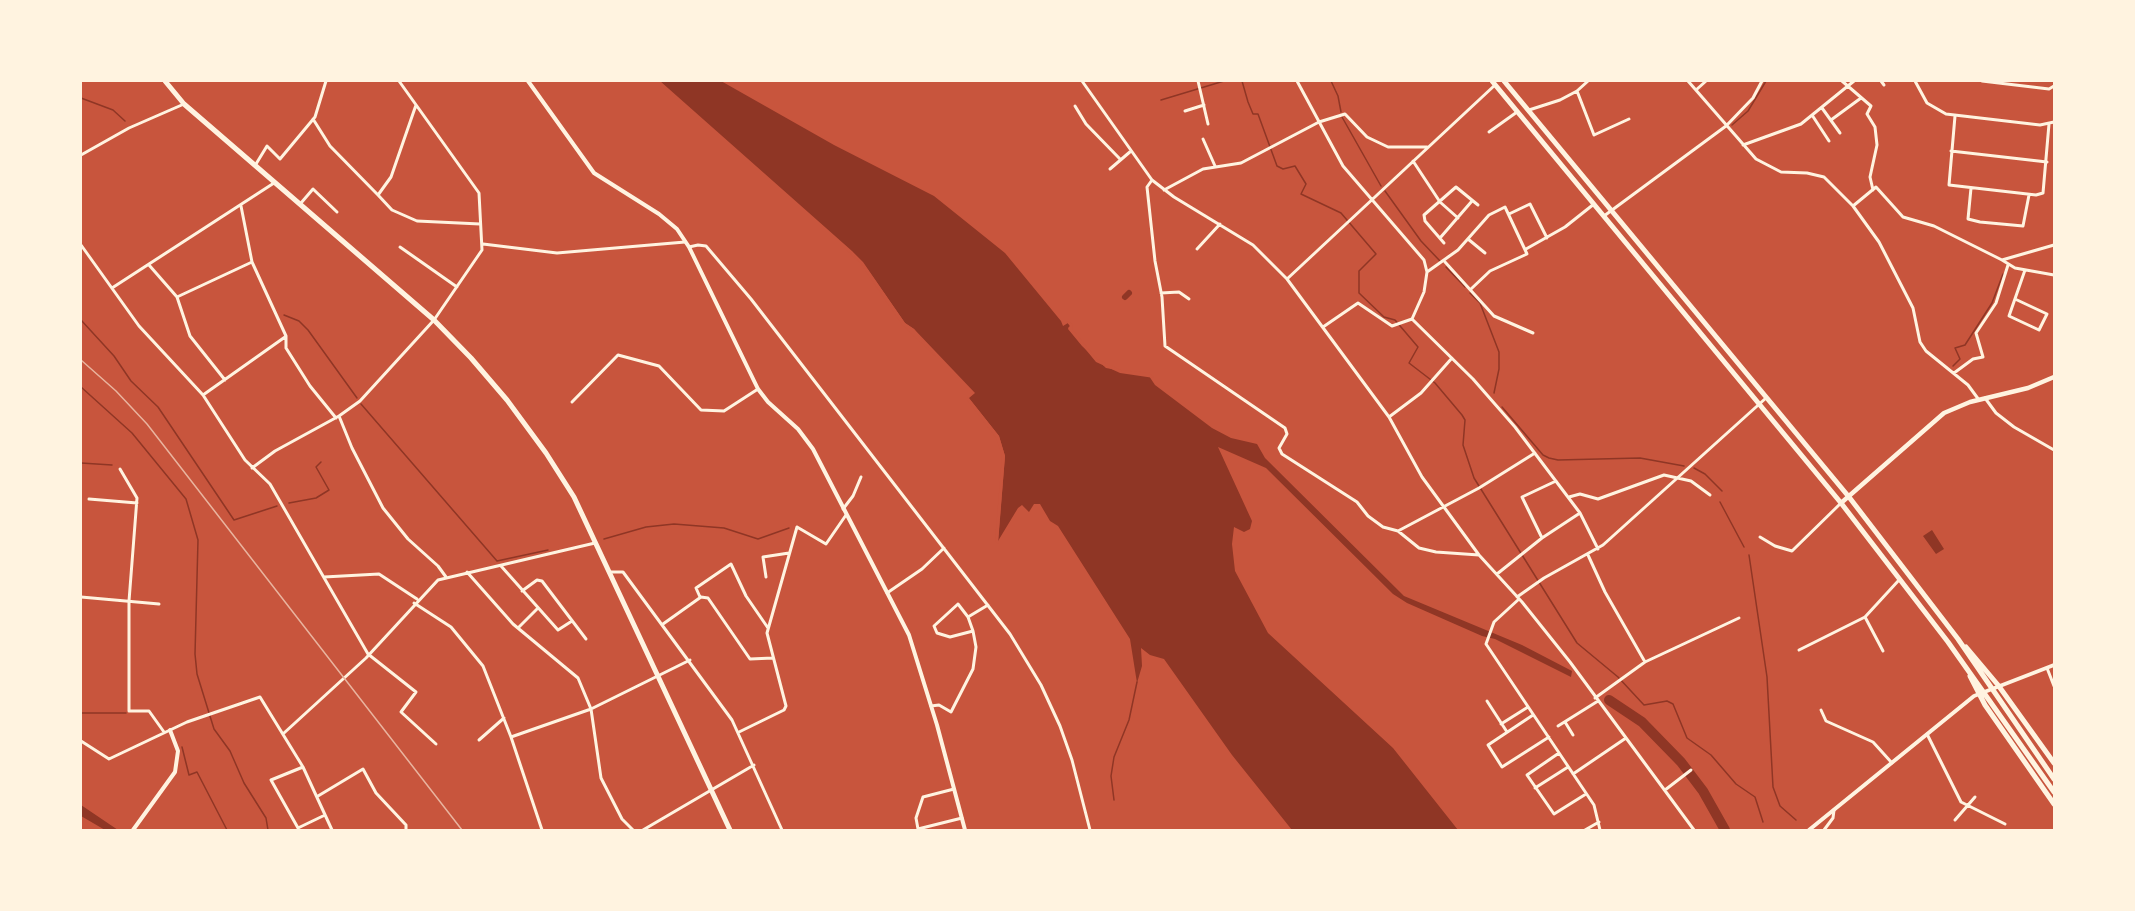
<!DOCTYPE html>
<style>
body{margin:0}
#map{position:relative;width:2135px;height:911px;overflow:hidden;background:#c8553d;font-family:Rubik,sans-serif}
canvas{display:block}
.frame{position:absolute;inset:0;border:82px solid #fff3e0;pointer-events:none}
</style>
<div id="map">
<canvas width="2135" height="911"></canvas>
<div class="frame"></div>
</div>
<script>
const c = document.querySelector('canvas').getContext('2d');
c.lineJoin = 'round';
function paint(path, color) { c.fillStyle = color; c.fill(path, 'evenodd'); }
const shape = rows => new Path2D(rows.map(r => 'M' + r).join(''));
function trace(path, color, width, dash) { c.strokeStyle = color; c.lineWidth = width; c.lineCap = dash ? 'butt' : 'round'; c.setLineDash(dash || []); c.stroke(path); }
paint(shape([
 [660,81,721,81,834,145,934,196,1005,253,1061,321,1063,326,1068,323,1070,326,1068,329,1082,346,1106,368,1149,376,1155,385,1212,428,1231,438,1257,444,1265,458,1404,596,1522,645,1572,671,1571,677,1495,639,1482,636,1407,603,1393,594,1266,468,1218,447,1252,521,1250,529,1244,532,1234,527,1232,544,1235,571,1268,633,1393,748,1458,830,1292,830,1232,755,1164,659,1150,655,1141,648,1142,666,1137,683,1130,639,1058,526,1050,521,1040,504,1034,504,1029,512,1022,505,1018,508,998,541,1005,456,999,436,969,398,975,393,914,329,905,323,863,262,852,251],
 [1932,530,1944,549,1936,554,1923,536],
 [81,805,118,830,105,830,81,816]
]), '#8f3625');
paint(shape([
 [846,250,853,254,868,270,905,323,914,329,936,357,902,325,861,264],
 [1066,321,1073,324,1072,329,1097,359,1121,370,1150,373,1154,378,1120,373,1096,362,1068,328,1070,326],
 [967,396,999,436,1005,456,998,544,995,541,1002,456,996,438,967,400]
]), '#c8553d');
trace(shape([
 [1242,81,1248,102,1253,114,1258,114,1277,166,1283,169,1295,166,1306,184,1301,194,1341,213,1376,254,1359,271,1359,293,1384,317,1395,320,1418,347,1409,363,1435,383,1462,415,1465,420,1463,445,1474,478,1577,643,1618,677,1644,705,1667,701,1673,704,1687,738,1711,755,1736,784,1755,797,1763,822],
 [1331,81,1338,96,1341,112],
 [81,98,113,110,125,121],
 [1161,100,1224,81],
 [1342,117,1381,186],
 [1732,125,1748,111,1766,81],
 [1385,191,1421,241,1440,261],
 [1446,267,1465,287],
 [1470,293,1480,303,1499,352,1499,369,1494,393],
 [284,315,299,321,308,330,357,398],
 [81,320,114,356,131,381,158,407,234,520,277,506],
 [1953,366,1960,359,1955,348,1965,345,1992,303,2003,274],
 [81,387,132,433,186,499,198,540,195,654,197,674,214,729,230,751,244,783,266,818,268,830],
 [361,404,497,561,548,550],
 [1502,407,1543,455,1549,458,1558,460,1640,458,1684,466],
 [81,463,112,465],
 [1694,468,1705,474,1722,491],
 [1720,502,1744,547],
 [289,503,316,498,329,490,316,467,321,462],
 [604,539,646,527,674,524,724,528,758,539,789,528],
 [1749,555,1767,677,1773,787,1780,806,1796,820],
 [81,713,126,713],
 [182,747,189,775,197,772,227,830],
 [1114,800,1111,776,1114,757,1129,720,1137,682]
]), '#8f3625', 1.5);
trace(shape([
 [1125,297,1129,293]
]), '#8f3625', 6);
trace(shape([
 [1609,700,1642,722,1681,762,1703,791,1725,830]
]), '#8f3625', 10);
trace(shape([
 [1082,81,1152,180,1174,197,1253,245,1287,279,1389,417,1422,477,1479,555,1522,602,1570,662,1694,830],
 [1198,81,1208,124],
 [1297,81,1343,166,1424,260,1427,272,1424,292,1412,319,1392,326,1358,303,1323,327],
 [1688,81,1756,159,1781,172,1807,173,1824,177,1853,206,1879,242,1913,308,1920,342,1926,351,1968,385,1979,400],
 [1842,81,1871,106,1867,114,1875,127,1877,145,1870,177,1873,190],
 [1881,81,1884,85],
 [1915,81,1927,103,1946,114,2040,125,2054,122],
 [1982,81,2049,89,2054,86],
 [1696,90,1706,81],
 [1577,91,1594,135,1629,119],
 [1075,106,1086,124,1120,159],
 [1822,108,1840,133],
 [1529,110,1560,100,1577,91,1588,81],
 [1185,111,1204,105],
 [1812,115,1829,141],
 [1955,116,1949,185,2036,195,2043,193,2049,124],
 [313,119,330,146,378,195,391,177,416,105],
 [1831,120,1861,98],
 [1489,132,1517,112],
 [1203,139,1215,166],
 [1743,145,1801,124,1854,81],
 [1951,151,2047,162],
 [81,155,129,128,184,104],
 [1413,161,1440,202,1458,218],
 [256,164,267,146,280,159,315,117,326,81],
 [1110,169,1131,151],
 [1152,180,1147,187,1155,261,1162,297,1165,346,1285,428,1287,434,1279,448,1282,454,1357,502,1368,516,1383,527,1398,531,1479,488,1535,453],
 [1971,188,1968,219,1980,222,2023,226,2029,195],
 [1164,190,1203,169,1241,163,1319,122,1345,114,1367,137,1388,147,1427,147],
 [378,195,392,210,417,221,480,224],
 [301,203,313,189,337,212],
 [241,206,252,262,286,336,286,348,310,386,336,418],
 [1853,206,1876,187,1903,217,1934,226,2002,260,2054,245],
 [1509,214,1530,204,1547,238],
 [1604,216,1726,126,1753,98,1762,81],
 [1440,238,1472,201],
 [1468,239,1485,253],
 [1444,243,1425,221,1424,215,1456,187,1478,205],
 [483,244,557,253,685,242],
 [81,245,139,326,203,395,245,460,270,484,368,654,416,692,401,712,436,744],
 [400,247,457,287],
 [689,247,698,245,706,246,751,299,1010,634,1041,685,1060,726,1072,760,1090,830],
 [1197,249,1220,224],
 [1526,249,1565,227,1594,204],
 [2002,260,2015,268,2054,275],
 [1445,262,1494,316,1533,333],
 [149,265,177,297],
 [1427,272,1458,250,1489,215,1505,207,1527,254,1490,271,1471,289],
 [1287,279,1495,85],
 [112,288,274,183],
 [1161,293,1179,292,1189,299],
 [2015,299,2047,314,2039,330,2009,316,2025,270],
 [1412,319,1473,379,1515,427,1580,513,1598,549],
 [1954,373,1973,359,1983,357,1976,333,1996,303,2008,265],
 [225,380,190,336,177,297,252,262],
 [203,395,285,337],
 [1985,398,1996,413,2014,427,2054,450],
 [572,402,618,355,659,366,701,410,724,411,758,389],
 [339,416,352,448,383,508,408,539,438,566,446,577],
 [1389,417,1421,393,1452,358],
 [252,468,275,451,339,416,360,401,434,320,482,250,479,193,399,81],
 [120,469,137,498,129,601,129,711,149,711,164,732],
 [1569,497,1580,494,1598,499,1664,475,1691,481,1710,495],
 [89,499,137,503],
 [843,509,853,496,861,477],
 [1398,531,1419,548,1436,552,1479,555],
 [1760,537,1775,546,1792,551,1841,503],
 [1542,538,1522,497,1556,481],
 [1588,555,1605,592,1645,662],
 [501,566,558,630,572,621],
 [467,572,513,624,578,678,591,709,601,778,622,819,633,830],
 [610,572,623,572,732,720,782,830],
 [1497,574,1542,538,1580,513],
 [324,577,379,574,417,599],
 [766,577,763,557,789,553],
 [522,591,537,580,542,581,586,639],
 [887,593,922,569,944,548],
 [81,597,159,604],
 [700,597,696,588,731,564,746,596,768,628],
 [1517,597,1544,578,1603,545,1766,398],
 [1519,599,1494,622,1486,644,1594,805,1600,830],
 [414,603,451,627,483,666,511,737,542,830],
 [968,617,988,605],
 [1865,617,1883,651],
 [663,624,701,597,708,598,750,659,773,658],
 [518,628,538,608],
 [1799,650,1865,617,1899,580],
 [2047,668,2054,686],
 [1595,698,1645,662,1739,618],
 [1487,701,1507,732],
 [931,706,939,705,951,712,973,669,976,647,973,631,968,617,958,604,934,626,937,633,950,637,973,631],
 [1821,710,1826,721,1873,742,1892,763],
 [1533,715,1488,745,1502,767,1549,737],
 [1565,722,1573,735],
 [1501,724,1528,707],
 [1558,726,1598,701],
 [739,732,784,710,786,706,767,633,797,527,826,544,846,515],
 [284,733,366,658,438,580,595,543],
 [1927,734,1961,802,2005,824],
 [511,737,591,709,690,660],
 [479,740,504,718],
 [81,741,109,759,187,722,260,697,303,767,332,830],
 [1559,753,1527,775,1554,814,1586,794],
 [303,767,271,780,298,828,325,815],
 [1573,774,1626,738],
 [1535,788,1568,767],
 [954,789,923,797,916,818,918,829,962,818],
 [1665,790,1691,770],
 [318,796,363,769,376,793,406,825,406,830],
 [1955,820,1975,797],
 [643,830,754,765],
 [1585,830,1599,822],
 [1824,830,1833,818,1834,810]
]), '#fff3e0', 3);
trace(shape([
 [528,81,594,173,659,214,677,229,689,247,758,389,768,402,798,429,813,449,909,635,937,725,965,830],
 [133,830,175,772,178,751,170,730],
 [1809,830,1974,696,2054,665]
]), '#fff3e0', 4);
trace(shape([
 [1841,503,1944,413,1970,402,2028,388,2054,377]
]), '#fff3e0', 4.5);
trace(shape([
 [165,81,184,104,434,320,471,358,507,400,546,453,574,497,730,830]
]), '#fff3e0', 5);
trace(shape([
 [1492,81,1841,503,1948,642,2054,792],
 [1504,81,1849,497,1958,639,2054,779],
 [1966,647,1998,685,2054,763],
 [1970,676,1985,705,2054,804]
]), '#fff3e0', 5);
trace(shape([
 [81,360,116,391,147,424,462,830]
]), '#e9b49f', 1.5);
</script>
